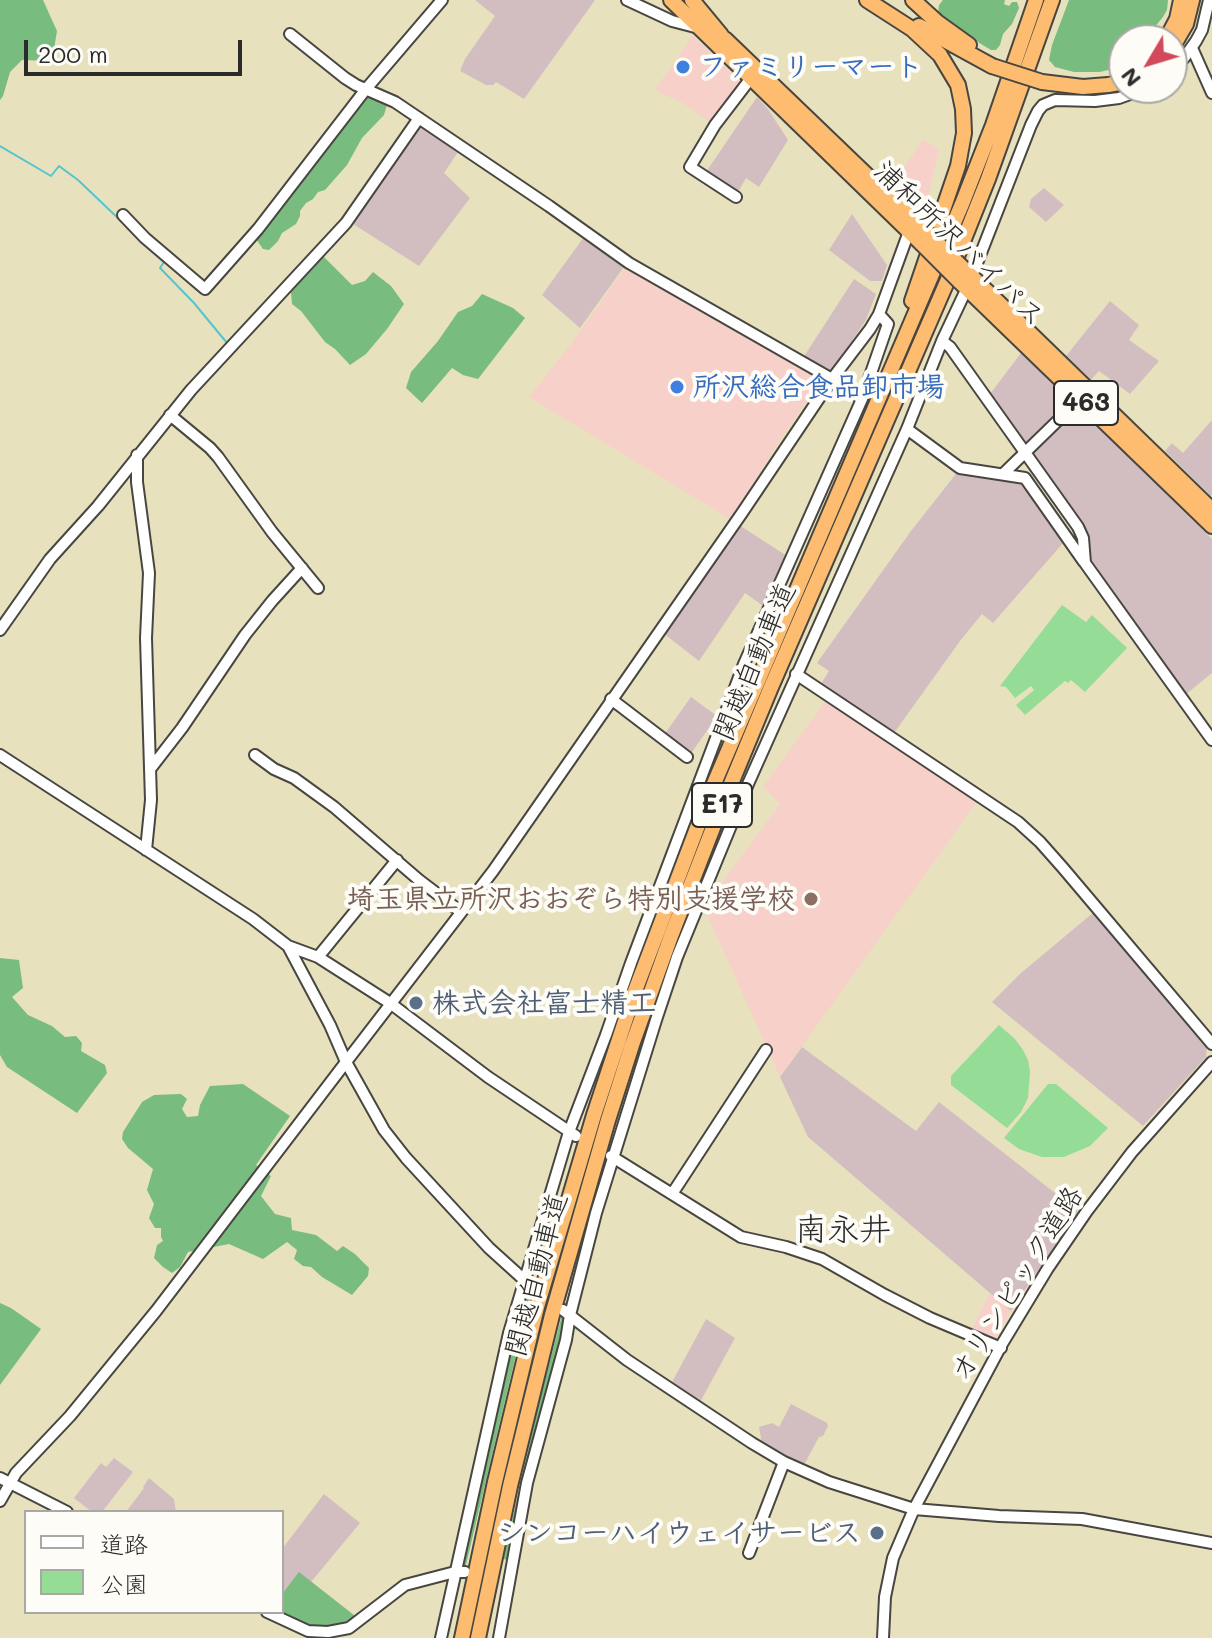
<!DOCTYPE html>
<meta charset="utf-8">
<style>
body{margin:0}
#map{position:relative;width:1212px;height:1638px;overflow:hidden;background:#e8e1be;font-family:Mali,"Klee One",sans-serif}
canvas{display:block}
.legend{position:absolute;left:24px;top:1510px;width:260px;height:104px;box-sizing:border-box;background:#fdfcf7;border:2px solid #a9a8a5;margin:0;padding:10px 14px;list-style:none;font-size:24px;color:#2b2b2b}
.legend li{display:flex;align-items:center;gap:16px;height:40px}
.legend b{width:40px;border:2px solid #a9a8a5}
.north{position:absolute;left:1108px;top:24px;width:80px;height:80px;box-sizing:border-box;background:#fdfcf7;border:2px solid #a9a8a5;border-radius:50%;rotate:232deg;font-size:22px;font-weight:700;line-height:32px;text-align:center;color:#2b2b2b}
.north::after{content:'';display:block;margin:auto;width:28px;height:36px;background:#d1495b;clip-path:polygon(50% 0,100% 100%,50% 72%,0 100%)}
.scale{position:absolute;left:24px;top:40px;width:218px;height:36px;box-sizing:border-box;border:4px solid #2b2b2b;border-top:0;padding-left:10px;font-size:24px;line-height:28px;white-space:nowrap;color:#2b2b2b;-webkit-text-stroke:6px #fdfcf7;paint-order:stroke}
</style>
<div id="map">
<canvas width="1212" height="1638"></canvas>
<ul class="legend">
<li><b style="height:10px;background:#fff"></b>道路</li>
<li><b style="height:22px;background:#95dc96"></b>公園</li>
</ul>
<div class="north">N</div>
<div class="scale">200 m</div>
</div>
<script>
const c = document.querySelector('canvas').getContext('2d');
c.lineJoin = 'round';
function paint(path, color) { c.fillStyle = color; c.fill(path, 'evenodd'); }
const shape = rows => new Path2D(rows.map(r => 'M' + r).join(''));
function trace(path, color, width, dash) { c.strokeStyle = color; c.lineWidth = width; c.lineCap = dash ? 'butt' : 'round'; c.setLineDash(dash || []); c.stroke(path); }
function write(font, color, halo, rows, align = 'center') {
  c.font = font + ' Mali,"Klee One",sans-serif'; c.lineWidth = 8; c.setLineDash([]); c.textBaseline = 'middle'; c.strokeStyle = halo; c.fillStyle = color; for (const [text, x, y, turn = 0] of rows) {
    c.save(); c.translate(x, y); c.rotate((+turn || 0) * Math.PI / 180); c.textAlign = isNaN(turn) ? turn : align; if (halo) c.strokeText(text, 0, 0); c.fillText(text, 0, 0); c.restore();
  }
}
paint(shape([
 [692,35,741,82,711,123,683,103,654,90,678,58],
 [923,140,939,149,929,193,922,215,882,176,885,172,896,179],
 [627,265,824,378,789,427,730,519,529,397,571,344],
 [827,699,979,799,780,1077,707,914,721,884,780,804,763,787],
 [990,1293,1011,1311,994,1341,970,1332]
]), '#f7d0c9');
paint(shape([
 [475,0,595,0,524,99,496,82,493,85,486,85,460,71,465,59,495,16],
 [757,97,768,109,788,140,759,187,746,178,738,192,706,172],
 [421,123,460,149,444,173,470,198,419,266,353,224,352,218],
 [1044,188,1064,205,1046,222,1029,207,1031,199],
 [852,214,887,265,882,281,870,281,829,250],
 [586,234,626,264,580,328,542,295],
 [854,279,876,294,866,320,845,351,829,372,821,370,803,358],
 [1110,301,1139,325,1129,340,1159,361,1130,394,1099,371,1091,380,1066,356],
 [1021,353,1071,401,1024,448,987,398],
 [1078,408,1212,539,1212,673,1185,695,1088,562,1085,539,1029,453,1059,423],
 [1212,420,1212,495,1211,496,1165,451,1172,443,1183,453],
 [959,470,1023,483,1064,542,993,623,982,614,960,641,894,733,821,684,829,671,817,663,911,531],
 [739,525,787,556,766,608,745,593,699,661,663,633],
 [691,697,717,716,690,755,664,735],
 [1094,912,1207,1046,1206,1057,1143,1126,992,1002,1021,973],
 [802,1047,916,1131,939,1102,1078,1211,1011,1311,808,1137,780,1077],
 [706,1319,735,1338,699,1404,670,1386],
 [791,1404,827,1423,828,1426,823,1436,819,1437,804,1465,760,1442,761,1438,759,1427,772,1423,779,1427],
 [114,1458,133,1472,102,1512,92,1512,74,1498,101,1463,106,1467],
 [149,1478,174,1499,176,1512,126,1512,144,1488,143,1487],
 [324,1494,360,1523,311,1582,299,1573,282,1594,282,1549]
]), '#d2bec1');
paint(shape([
 [1062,605,1086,622,1092,615,1127,648,1085,692,1071,680,1068,683,1065,681,1025,715,1016,705,1034,690,1031,686,1015,698,1006,687,1000,686],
 [999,1025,1015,1039,1023,1050,1028,1060,1030,1072,1028,1098,1021,1112,1007,1128,951,1085,951,1076],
 [1048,1084,1056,1084,1108,1128,1090,1146,1064,1157,1042,1157,1019,1149,1004,1138]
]), '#95dc96');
paint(shape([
 [0,0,43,0,57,31,52,61,22,60,10,72,3,96,0,100],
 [943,0,1005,0,1004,4,1009,6,1012,2,1017,2,1019,8,1012,24,1003,34,1000,45,996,50,991,50,961,32,956,25,942,17,938,13,939,5],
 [1069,0,1168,0,1167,10,1163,17,1144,40,1124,40,1124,66,1100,72,1074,72,1055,67,1049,60,1052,45],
 [369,94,388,101,384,115,362,138,347,165,325,190,318,192,313,199,306,203,300,211,300,216,296,224,282,233,278,241,269,250,263,249,256,239,356,105],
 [323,256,352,285,365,281,373,272,391,286,404,304,387,329,366,354,350,365,335,349,325,342,301,311,292,304,291,292],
 [482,294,513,308,525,318,478,379,463,375,452,368,422,403,406,388,411,372,438,341,458,312,472,306],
 [0,958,19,960,23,988,12,997,28,1015,52,1026,65,1037,76,1036,82,1043,81,1051,105,1065,107,1073,77,1113,7,1067,0,1055],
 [243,1084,290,1116,256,1165,271,1176,261,1196,275,1214,291,1218,292,1230,316,1235,337,1251,343,1246,355,1254,369,1268,368,1276,352,1295,322,1277,311,1267,303,1266,294,1259,297,1250,287,1242,263,1259,229,1244,188,1252,180,1267,172,1273,163,1267,154,1258,157,1245,163,1241,161,1237,161,1228,155,1228,149,1218,154,1204,147,1190,153,1169,128,1148,122,1139,123,1132,142,1102,154,1095,181,1094,187,1099,182,1109,187,1117,198,1116,200,1105,210,1086],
 [525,1290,531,1291,466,1565,458,1566,496,1404],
 [0,1303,11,1308,41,1329,0,1385],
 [562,1315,566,1320,508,1560,503,1559,539,1403],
 [299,1572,359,1619,346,1626,326,1630,306,1627,274,1612,282,1612,282,1594]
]), '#78bc7f');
trace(shape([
 [0,146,51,176,59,166,78,180,164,262,160,268,194,303,227,343]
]), '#56c4cc', 2);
const minor = shape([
 [627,0,672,21,699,28],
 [290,34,345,78,356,85,395,102,549,206,629,263,832,379,862,399],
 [1192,48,1212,93],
 [1172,70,1184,58,1196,41,1202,30,1209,0],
 [736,197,690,167,715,125,751,78],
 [123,215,145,238,205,289,258,229,366,89,442,0],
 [972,276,1031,125,1038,111,1043,105,1055,100,1095,101,1119,98,1147,88],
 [942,341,950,347,1078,527,1083,538,1085,563,1212,740],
 [170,415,210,448,218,457,272,532,318,588],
 [907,429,960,468,1025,478,1084,562],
 [137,455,137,482,149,573,146,638,151,800,146,850],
 [1003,474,1081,398],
 [0,630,50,559,98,506,191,390,346,223,419,118],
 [796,674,1018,822,1040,842,1063,868,1212,1044],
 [611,699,687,757],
 [0,755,253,919,288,946,318,957,390,1003,488,1077,576,1136],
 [255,755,274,769,294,778,334,807,419,880,461,912],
 [151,768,182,728,245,635,272,601,302,568],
 [318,957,397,860],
 [611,1156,741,1237,786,1247,822,1259,885,1295,930,1318,1001,1348],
 [672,1194,766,1050],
 [531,1286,489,1248,406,1158,384,1130,346,1062,493,871,742,513,832,379,870,329,879,314,911,226],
 [563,1310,627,1360,752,1443,784,1462,829,1482,914,1509,999,1516,1082,1519,1212,1543],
 [0,1478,67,1512],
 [0,1501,16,1473,70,1416,156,1311,346,1062,330,1025,288,946],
 [749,1553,784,1462],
 [267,1612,308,1631,328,1632,349,1628,405,1585,455,1572,465,1572],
 [441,1638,509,1333,569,1132,606,1035,631,963,744,664,862,399,888,324,879,314],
 [499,1638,527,1483,566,1340,570,1315,596,1213,656,1020,677,957,748,784,907,429,942,341,967,288],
 [883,1638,885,1597,893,1558,914,1509,1002,1344,1048,1268,1087,1211,1132,1152,1212,1062]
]);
const highway = shape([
 [671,0,922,244],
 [692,0,721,35],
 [867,0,912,29,940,55,958,85,963,109,964,133,958,166,912,301],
 [913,0,937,22,969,45],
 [919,26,992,66],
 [725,39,926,232],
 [1166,40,1177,19,1181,0],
 [1172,48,1186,24,1192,0],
 [1042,82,1083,87,1108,85,1124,82],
 [964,269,1212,510],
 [959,281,1212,526],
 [462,1638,495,1482,537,1307,594,1115,635,991,713,786,962,204,993,125,1036,0],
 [478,1638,510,1486,552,1315,608,1120,632,1045,671,936,716,820,771,687,946,284,988,179,1052,0]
]);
trace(minor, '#474641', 14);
trace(highway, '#474641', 18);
trace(minor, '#fff', 10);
trace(highway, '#fdbc6f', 14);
const highwayBridge = shape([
 [992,66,1042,82],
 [926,232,964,269],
 [922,244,959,281]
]);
trace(highwayBridge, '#474641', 18, []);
trace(highwayBridge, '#fdbc6f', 14);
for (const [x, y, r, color] of [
 [683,67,8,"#3f7fe0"],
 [677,387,8,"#3f7fe0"],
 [811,899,8,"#8d6e63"],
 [416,1003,8,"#5c6f8a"],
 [877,1533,8,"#5c6f8a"]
]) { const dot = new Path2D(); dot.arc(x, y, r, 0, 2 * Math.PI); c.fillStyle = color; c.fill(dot); trace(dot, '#fdfcf7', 3); }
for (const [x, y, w] of [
 [1086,403,64],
 [722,805,60]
]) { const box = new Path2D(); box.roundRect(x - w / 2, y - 22, w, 44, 6); c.fillStyle = '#fdfcf7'; c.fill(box); trace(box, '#2b2b2b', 2); }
write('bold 26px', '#2b2b2b', null, [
 ["463",1086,403],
 ["E17",722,805]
]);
write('bold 28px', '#366cbe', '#fdfcf7', [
 ["ファミリーマート",699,67],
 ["所沢総合食品卸市場",693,387]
], 'left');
write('28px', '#2b2b2b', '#fdfcf7', [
 ["浦和所沢バイパス",959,244,44],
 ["関越自動車道",755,662,-67],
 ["関越自動車道",537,1275,-75],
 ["オリンピック道路",1017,1284,-58]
]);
write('bold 28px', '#785e54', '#fdfcf7', [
 ["埼玉県立所沢おおぞら特別支援学校",795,899]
], 'right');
write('bold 28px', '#4e5e75', '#fdfcf7', [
 ["株式会社富士精工",432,1003],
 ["シンコーハイウェイサービス",861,1533,"right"]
], 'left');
write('32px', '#2b2b2b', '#fdfcf7', [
 ["南永井",843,1230]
]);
</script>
